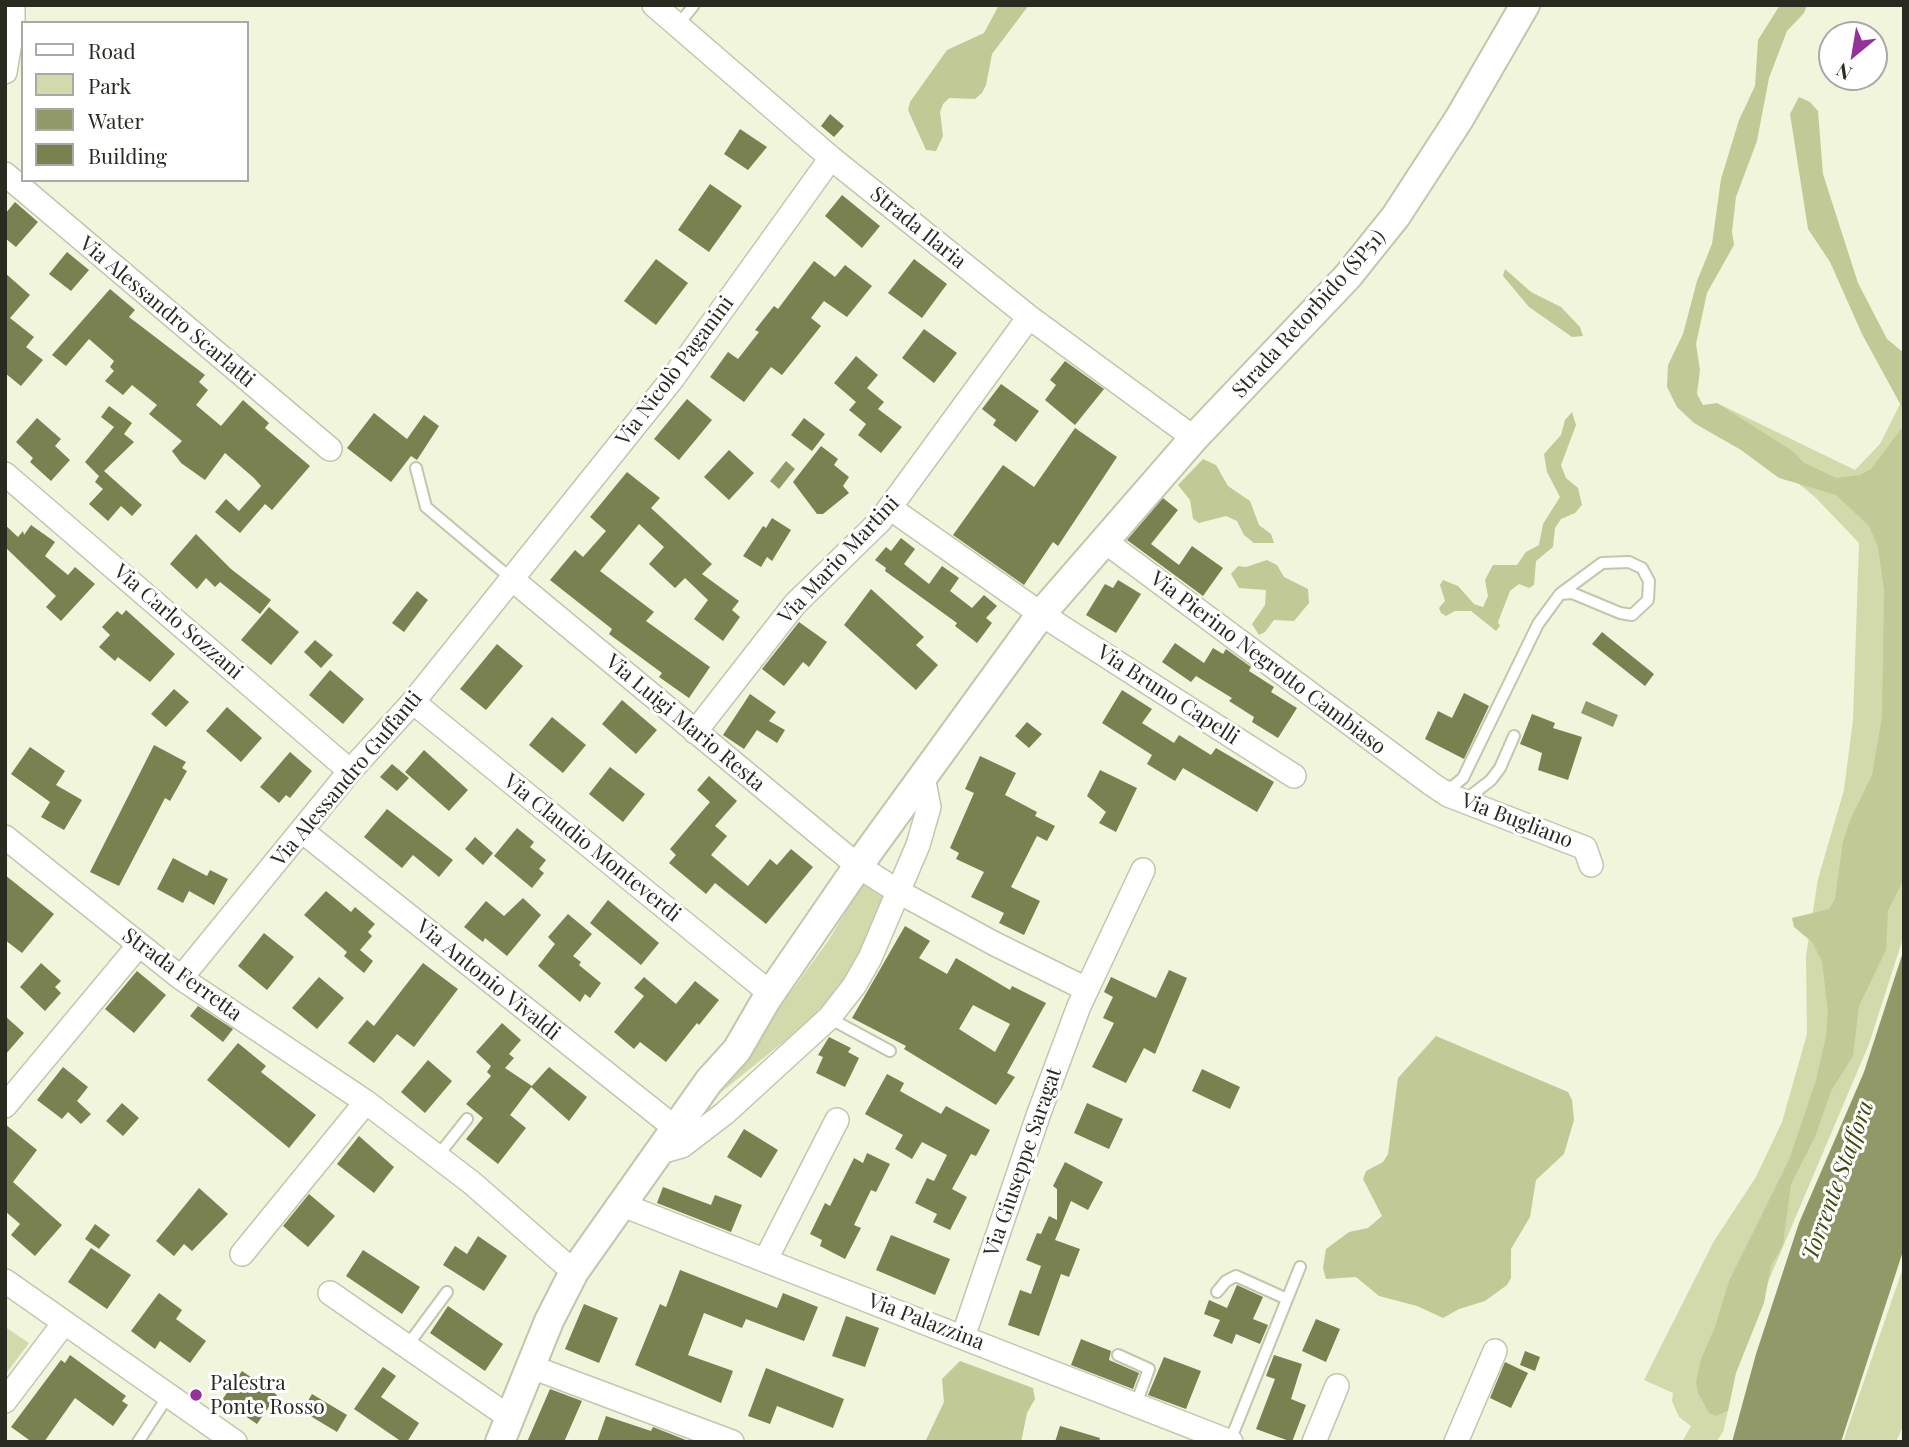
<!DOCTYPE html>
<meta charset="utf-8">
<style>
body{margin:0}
#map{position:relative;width:1909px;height:1447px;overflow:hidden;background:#f0f5db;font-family:"Playfair Display",serif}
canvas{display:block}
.frame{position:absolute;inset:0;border:7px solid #292b21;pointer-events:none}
.legend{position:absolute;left:21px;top:21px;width:228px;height:161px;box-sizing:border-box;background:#fff;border:2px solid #a9aaa6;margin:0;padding:9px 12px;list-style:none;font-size:21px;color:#292b21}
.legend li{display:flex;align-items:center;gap:14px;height:35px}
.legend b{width:35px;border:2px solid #a9aaa6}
.north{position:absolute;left:1818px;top:21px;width:70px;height:70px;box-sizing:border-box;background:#fff;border:2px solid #a9aaa6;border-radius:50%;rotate:210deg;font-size:19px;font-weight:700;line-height:28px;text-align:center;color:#292b21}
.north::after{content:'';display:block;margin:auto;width:24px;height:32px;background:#943299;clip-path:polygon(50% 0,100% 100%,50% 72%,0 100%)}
</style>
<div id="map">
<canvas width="1909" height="1447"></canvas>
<div class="frame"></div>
<ul class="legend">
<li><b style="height:9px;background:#fff"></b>Road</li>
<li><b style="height:19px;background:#d2daac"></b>Park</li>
<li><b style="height:19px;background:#909967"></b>Water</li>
<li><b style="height:19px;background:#798150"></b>Building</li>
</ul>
<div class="north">N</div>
</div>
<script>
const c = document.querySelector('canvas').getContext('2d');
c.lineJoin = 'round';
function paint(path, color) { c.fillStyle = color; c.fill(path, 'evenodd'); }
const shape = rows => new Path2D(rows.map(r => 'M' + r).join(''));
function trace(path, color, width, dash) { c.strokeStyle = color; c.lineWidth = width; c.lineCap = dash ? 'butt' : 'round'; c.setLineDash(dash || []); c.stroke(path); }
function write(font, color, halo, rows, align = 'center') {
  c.font = font + ' "Playfair Display",serif'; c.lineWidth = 6; c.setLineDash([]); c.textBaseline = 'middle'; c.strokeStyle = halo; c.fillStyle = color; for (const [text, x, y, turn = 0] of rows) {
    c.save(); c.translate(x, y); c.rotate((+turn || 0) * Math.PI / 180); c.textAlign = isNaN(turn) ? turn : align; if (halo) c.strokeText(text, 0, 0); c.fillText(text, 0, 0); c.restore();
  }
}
paint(shape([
 [1904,396,1904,935,1869,1044,1727,1379,1717,1416,1728,1411,1723,1432,1716,1442,1682,1442,1691,1426,1679,1417,1672,1401,1673,1393,1644,1380,1714,1241,1756,1177,1782,1122,1807,1034,1806,956,1818,879,1844,790,1853,720,1859,543,1815,497,1736,433,1717,403,1855,470,1880,444],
 [864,882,884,891,884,900,849,976,807,1023,715,1097,828,941],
 [1904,1265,1904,1424,1896,1442,1843,1442],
 [5,1327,29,1343,5,1375]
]), '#d2daac');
paint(shape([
 [999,5,1029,5,992,54,986,85,982,93,975,99,949,98,943,104,940,112,943,136,936,151,926,150,908,110,910,102,947,50,984,33],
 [1780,5,1807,5,1804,13,1787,31,1769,78,1757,141,1736,197,1732,232,1734,245,1707,293,1696,344,1700,370,1697,394,1703,405,1717,403,1794,452,1803,462,1836,478,1860,475,1871,469,1904,425,1904,879,1888,911,1886,950,1859,1006,1853,1056,1831,1091,1815,1137,1791,1184,1783,1245,1771,1266,1764,1303,1736,1373,1728,1411,1717,1416,1709,1413,1698,1393,1696,1382,1701,1359,1715,1327,1729,1281,1789,1160,1816,1080,1826,1036,1828,1013,1822,961,1812,942,1794,927,1792,918,1829,909,1835,899,1843,841,1851,818,1872,775,1882,717,1884,590,1878,547,1869,526,1836,495,1779,478,1741,450,1694,423,1677,407,1667,387,1668,365,1683,334,1697,281,1712,244,1721,179,1739,120,1755,86,1758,40],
 [1799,97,1810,102,1818,111,1823,174,1858,283,1887,339,1904,353,1904,411,1862,334,1830,262,1808,229,1790,114],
 [1505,269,1531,292,1561,307,1580,327,1583,336,1572,337,1529,307,1503,276],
 [1572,412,1576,425,1561,465,1566,478,1578,488,1582,505,1575,513,1561,519,1555,528,1553,547,1536,561,1534,585,1529,588,1519,584,1510,591,1498,622,1500,626,1496,631,1471,611,1455,611,1446,616,1441,613,1439,608,1445,601,1440,585,1443,580,1458,586,1474,604,1483,607,1488,596,1485,580,1493,565,1517,565,1526,552,1539,545,1543,524,1560,497,1547,472,1544,454,1561,435,1565,420],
 [1203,459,1216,465,1228,486,1250,501,1259,525,1271,534,1274,543,1254,543,1244,535,1237,521,1226,516,1199,523,1193,519,1190,500,1178,485],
 [1267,560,1277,565,1284,577,1308,589,1309,603,1294,621,1274,620,1265,632,1259,635,1252,624,1265,605,1266,590,1239,588,1231,574,1238,566,1246,567],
 [1436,1036,1568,1092,1572,1100,1574,1120,1564,1154,1536,1180,1530,1217,1511,1249,1511,1278,1507,1285,1485,1301,1459,1309,1443,1318,1417,1306,1379,1296,1356,1277,1326,1279,1323,1268,1326,1249,1349,1232,1368,1228,1382,1216,1363,1179,1366,1171,1383,1162,1388,1154,1398,1078],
 [960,1361,1033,1388,1035,1399,1027,1413,1021,1442,925,1442,944,1402,942,1379]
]), '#c1ca96');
paint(shape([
 [786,461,795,469,779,489,770,481],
 [1586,701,1618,715,1613,727,1581,713],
 [1904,949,1904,1248,1841,1442,1732,1442,1756,1354,1799,1223,1864,1072]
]), '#909967');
paint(shape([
 [830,114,844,126,834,137,821,126],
 [740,129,767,147,748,170,724,154],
 [710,184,742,206,709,252,678,230],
 [842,195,880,226,862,248,825,216],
 [15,202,38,222,16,247,5,238,5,214],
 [67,252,89,270,71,291,49,274],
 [656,259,688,283,656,325,624,301],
 [914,259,947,284,922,318,888,293],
 [814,261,835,277,845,265,872,286,847,317,824,301,811,318,821,326,782,375,771,367,744,402,710,377,728,352,738,359,759,332,755,330,774,306,778,309],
 [5,273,30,295,10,318,34,337,26,347,43,360,21,386,5,373],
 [110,289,135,310,129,317,205,375,199,382,208,390,196,405,221,426,243,400,269,423,265,428,310,466,272,510,265,504,240,533,215,512,226,499,239,511,261,486,254,478,225,453,205,480,181,463,172,451,182,441,149,414,157,405,132,385,123,395,105,381,114,371,110,367,114,361,89,339,66,366,52,355],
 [924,329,957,353,934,383,902,358],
 [856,356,878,375,867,388,884,402,878,409,902,427,881,453,858,435,866,424,849,410,856,402,834,383],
 [1065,361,1104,389,1075,425,1045,400,1056,385,1050,380],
 [1001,384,1039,411,1016,442,993,425,996,420,982,409],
 [687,399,712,420,679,460,654,439],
 [109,406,132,423,124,434,134,442,104,471,142,505,132,516,121,506,108,521,89,504,103,489,95,482,99,476,85,462,114,427,101,417],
 [374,413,407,439,424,415,439,426,417,460,411,456,391,482,347,448],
 [37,418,61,439,55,446,70,460,51,481,30,462,33,458,16,442],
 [804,418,825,434,812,451,791,435],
 [1075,428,1117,457,1058,546,1053,542,1024,585,953,535,1003,465,1034,487],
 [821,446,838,459,834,465,849,477,843,486,849,493,823,514,817,514,793,482],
 [729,450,754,473,729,500,704,477],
 [627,472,660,498,651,508,712,564,702,574,739,601,732,610,740,617,723,641,694,619,708,600,685,578,675,588,649,564,664,547,639,524,600,571,654,612,646,621,710,667,689,698,659,677,662,673,609,634,612,629,550,580,575,550,583,557,606,531,590,517],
 [1163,498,1178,510,1151,544,1179,565,1192,546,1223,568,1203,596,1127,540],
 [772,518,791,530,772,561,767,557,761,567,743,556,763,526,766,528],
 [5,525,18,537,23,531,24,535,31,525,55,542,45,556,68,575,75,567,95,584,61,621,46,607,56,596,5,547],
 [196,534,231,569,271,600,260,614,220,582,215,587,206,578,197,589,170,564],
 [901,538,915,549,904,564,929,584,942,566,959,578,950,591,972,608,984,595,997,606,986,618,992,623,977,643,955,626,957,623,885,571,886,568,875,560,886,547,891,551],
 [1118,580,1141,594,1116,633,1086,615,1105,584,1113,588],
 [871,589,924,637,916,645,938,665,916,690,844,625],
 [417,591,428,600,404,632,392,623],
 [269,607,299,632,271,665,241,640],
 [126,610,175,654,150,682,118,657,115,661,99,647,110,635,102,627,117,611,122,615],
 [799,622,827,642,809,667,803,662,784,686,762,669],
 [1602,632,1654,674,1645,686,1592,644],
 [315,640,333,655,321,668,304,652],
 [1175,643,1204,663,1213,648,1223,654,1226,649,1251,667,1249,671,1274,687,1271,692,1297,708,1278,738,1252,722,1254,717,1229,701,1232,698,1196,676,1191,682,1162,662],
 [497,644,523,666,486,710,460,689],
 [330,670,364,699,343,724,309,695],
 [174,689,189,702,166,727,151,714],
 [1122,690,1152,709,1142,723,1174,743,1179,735,1211,755,1216,748,1274,782,1257,812,1183,768,1175,781,1147,764,1152,755,1102,723],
 [1464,693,1489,706,1464,759,1425,739,1438,711,1452,718],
 [750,694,776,712,769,721,785,730,777,743,757,730,744,749,723,735],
 [622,700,657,730,636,754,602,724],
 [227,707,262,738,241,762,206,731],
 [1532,714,1555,723,1553,728,1582,737,1568,780,1538,770,1542,753,1520,744],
 [552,717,586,745,563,773,529,745],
 [1027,722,1042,734,1029,748,1015,736],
 [154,745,186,762,182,768,187,771,170,801,165,798,119,886,90,872],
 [30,747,65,771,56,785,82,800,64,830,41,817,50,802,11,774],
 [424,750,468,790,449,811,405,772],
 [290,752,312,771,290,798,286,795,279,803,260,787],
 [980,756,1016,773,1005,795,1037,812,1035,816,1055,826,1047,841,1037,836,1011,887,1040,901,1024,935,999,923,1004,913,971,897,984,872,956,859,959,853,950,848,974,793,965,789],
 [392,764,409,778,397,791,380,777],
 [610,767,645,794,623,822,589,794],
 [1100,770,1137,788,1116,832,1099,823,1106,812,1087,796],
 [709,776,737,801,715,826,727,836,711,855,748,886,770,859,777,865,791,849,813,867,766,924,715,883,706,894,669,863,676,855,670,849,710,802,697,790],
 [387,809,453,860,439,877,413,855,402,868,364,837],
 [517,828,534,842,530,847,546,860,539,869,544,873,532,888,494,856],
 [475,837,493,853,483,865,465,849],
 [173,858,207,876,210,870,228,879,214,905,189,891,183,903,157,889],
 [5,875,54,914,22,953,5,940],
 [326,891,351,912,355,907,375,924,368,932,372,936,360,950,373,961,364,973,344,956,347,952,304,915],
 [523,898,541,915,507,956,485,938,483,942,464,927,486,901,504,916],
 [608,900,659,943,641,965,590,923],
 [568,914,592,934,573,956,581,962,579,965,601,983,590,998,585,994,580,1002,538,966,555,944,548,937],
 [905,926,930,941,919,958,947,974,956,958,1010,990,1012,986,1046,1003,1007,1073,1015,1077,996,1105,904,1049,906,1046,852,1018],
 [973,1005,1010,1024,995,1052,959,1029],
 [264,933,294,957,267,990,238,966],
 [41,963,61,981,55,987,61,993,45,1011,20,987],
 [423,963,458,989,414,1047,397,1034,374,1063,348,1043,367,1020,374,1026],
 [1169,970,1187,978,1155,1054,1144,1048,1126,1083,1092,1067,1114,1023,1103,1018,1113,997,1104,992,1111,977,1156,998],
 [137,971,166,995,134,1033,105,1009],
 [319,977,344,998,317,1029,292,1008],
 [644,977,676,1004,695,981,719,1000,699,1025,697,1023,666,1062,640,1042,634,1049,614,1032,644,996,634,988],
 [198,1006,233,1029,223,1042,190,1016],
 [5,1016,24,1033,5,1055],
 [502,1023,521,1040,509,1054,514,1058,505,1068,532,1086,510,1115,526,1128,498,1164,466,1139,483,1118,466,1104,491,1076,487,1072,491,1066,476,1052],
 [829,1037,851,1048,848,1052,859,1058,845,1087,816,1073,823,1057,818,1055],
 [238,1043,266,1066,261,1072,316,1115,289,1148,207,1080],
 [428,1060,452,1081,425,1113,401,1092],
 [63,1067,88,1087,77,1101,91,1114,81,1124,68,1112,62,1119,37,1100],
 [549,1067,587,1097,569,1121,531,1087],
 [1202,1069,1240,1087,1230,1109,1192,1091],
 [887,1074,904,1083,900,1091,941,1114,946,1106,990,1130,976,1156,971,1154,952,1189,967,1197,950,1230,933,1222,937,1214,915,1203,927,1178,934,1181,947,1155,922,1142,912,1159,895,1149,903,1135,865,1114],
 [122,1103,139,1118,123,1136,106,1121],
 [1087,1103,1123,1119,1109,1149,1074,1133],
 [5,1124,37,1150,13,1182,62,1225,35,1256,11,1235,20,1224,5,1211],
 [744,1129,778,1150,761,1178,727,1157],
 [359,1136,394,1167,374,1193,337,1164],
 [867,1153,890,1164,876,1192,871,1190,854,1225,861,1228,845,1259,820,1246,822,1240,810,1234,825,1203,830,1206,854,1158,863,1163],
 [1065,1162,1103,1182,1088,1210,1071,1201,1055,1240,1080,1249,1069,1277,1061,1274,1039,1336,1008,1325,1020,1290,1031,1294,1041,1266,1026,1260,1037,1233,1041,1234,1049,1216,1057,1220,1057,1189,1053,1186],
 [663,1187,711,1205,715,1195,742,1205,731,1232,657,1203],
 [199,1188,228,1214,192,1251,184,1244,174,1256,156,1241],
 [309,1194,335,1216,308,1247,283,1226],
 [95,1224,110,1235,99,1249,85,1239],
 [891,1235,950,1259,935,1295,876,1270],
 [478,1236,507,1256,484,1291,443,1265,455,1246,467,1254],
 [91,1248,131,1275,107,1309,68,1282],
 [363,1250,420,1287,402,1314,346,1276],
 [680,1270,777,1308,783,1293,818,1307,804,1341,746,1319,742,1328,704,1313,688,1355,733,1371,721,1403,635,1365,660,1304,666,1307],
 [1237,1285,1263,1297,1253,1319,1268,1325,1260,1344,1236,1334,1232,1344,1213,1336,1220,1320,1204,1314,1209,1300,1227,1308],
 [159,1293,182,1310,176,1319,206,1341,190,1363,160,1341,155,1349,131,1331],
 [584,1304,618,1318,599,1363,565,1349],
 [448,1306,503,1344,485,1371,430,1333],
 [846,1316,879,1328,865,1367,832,1356],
 [1316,1319,1340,1329,1326,1362,1302,1351],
 [1081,1339,1111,1351,1109,1360,1139,1373,1133,1389,1071,1365],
 [1525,1351,1540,1357,1535,1371,1520,1365],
 [70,1355,126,1396,122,1401,128,1405,113,1426,75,1398,44,1442,32,1442,11,1427,61,1360,65,1363],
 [1274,1355,1302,1364,1291,1399,1306,1405,1292,1442,1256,1429,1275,1379,1266,1376],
 [1164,1357,1201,1371,1186,1409,1148,1395],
 [1505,1362,1528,1373,1511,1408,1490,1398],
 [383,1367,396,1376,381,1397,419,1423,407,1442,402,1442,354,1409],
 [766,1368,844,1399,833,1428,777,1406,770,1424,748,1416],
 [242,1371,277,1395,257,1424,222,1400],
 [550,1389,582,1401,564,1442,527,1442],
 [312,1394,347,1415,337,1432,302,1411],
 [606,1416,651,1431,653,1427,691,1442,597,1442],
 [1060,1426,1100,1438,1099,1442,1055,1442]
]), '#798150');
const service = shape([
 [678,25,694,5],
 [416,468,426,507,513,580],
 [1629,562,1642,568,1649,581,1648,600,1632,615,1620,613,1572,593,1560,594,1602,563,1629,562],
 [1443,786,1452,787,1463,778,1538,624,1560,594],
 [1464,801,1491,780,1500,768,1514,736],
 [829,1018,890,1051],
 [437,1157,467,1119],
 [1217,1292,1226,1281,1236,1276,1287,1299],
 [407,1346,447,1292],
 [1118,1355,1149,1369,1136,1404],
 [1230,1441,1300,1267],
 [138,1442,168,1396]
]);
const minor = shape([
 [654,5,831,158,1029,317,1194,438],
 [5,72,13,24,13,5],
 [5,174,330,449],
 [5,474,350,771],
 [890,508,1041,614,1294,776],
 [1103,540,1433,785,1448,795,1585,848,1591,865],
 [513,580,858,866,899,892,995,944,1086,989],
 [413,702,770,993],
 [695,732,795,604,880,521,1029,317],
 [302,831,675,1128],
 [5,837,181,978,366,1102,472,1183,574,1272],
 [181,978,350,771,413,702,673,378,831,158],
 [5,1106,139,945],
 [657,1153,682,1146,725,1113,829,1018,854,986,870,958,918,845,929,807,923,777],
 [620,1204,1231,1442],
 [242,1254,366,1102],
 [766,1259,837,1120],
 [5,1281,235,1442],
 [330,1293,509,1417],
 [963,1337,1039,1113,1079,1006,1143,870],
 [529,1366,732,1442],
 [5,1401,64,1323],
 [1314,1442,1337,1386],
 [1456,1442,1495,1351]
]);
const tertiary = shape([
 [500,1442,549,1321,574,1272,709,1081,737,1050,766,1000,858,866,1041,614,1194,438,1348,276,1396,216,1459,119,1525,5]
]);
trace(service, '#c1c6ad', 14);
trace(minor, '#c1c6ad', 26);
trace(tertiary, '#c1c6ad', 32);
trace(service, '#fff', 10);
trace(minor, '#fff', 23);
trace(tertiary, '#fff', 28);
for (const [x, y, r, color] of [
 [196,1395,7,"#943299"]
]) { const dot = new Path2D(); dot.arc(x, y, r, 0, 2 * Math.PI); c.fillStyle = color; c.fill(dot); trace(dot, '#fff', 2.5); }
write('21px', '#292b21', '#fff', [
 ["Strada Ilaria",918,228,39],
 ["Via Alessandro Scarlatti",167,312,40],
 ["Strada Retorbido (SP51)",1309,314,-48],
 ["Via Nicolò Paganini",675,371,-53],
 ["Via Mario Martini",839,560,-47],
 ["Via Carlo Sozzani",178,622,41],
 ["Via Pierino Negrotto Cambiaso",1268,663,37],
 ["Via Bruno Capelli",1168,695,33],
 ["Via Luigi Mario Resta",685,723,40],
 ["Via Alessandro Guffanti",347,779,-50],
 ["Via Bugliano",1517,821,21],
 ["Via Claudio Monteverdi",592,848,39],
 ["Strada Ferretta",182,975,36],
 ["Via Antonio Vivaldi",488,980,39],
 ["Via Giuseppe Saragat",1023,1162,-71],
 ["Via Palazzina",926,1322,21]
]);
write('21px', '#292b21', '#fff', [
 ["Palestra",210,1383],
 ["Ponte Rosso",210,1407]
], 'left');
write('italic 23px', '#41480c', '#fff', [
 ["Torrente Staffora",1838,1181,-70]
]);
</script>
